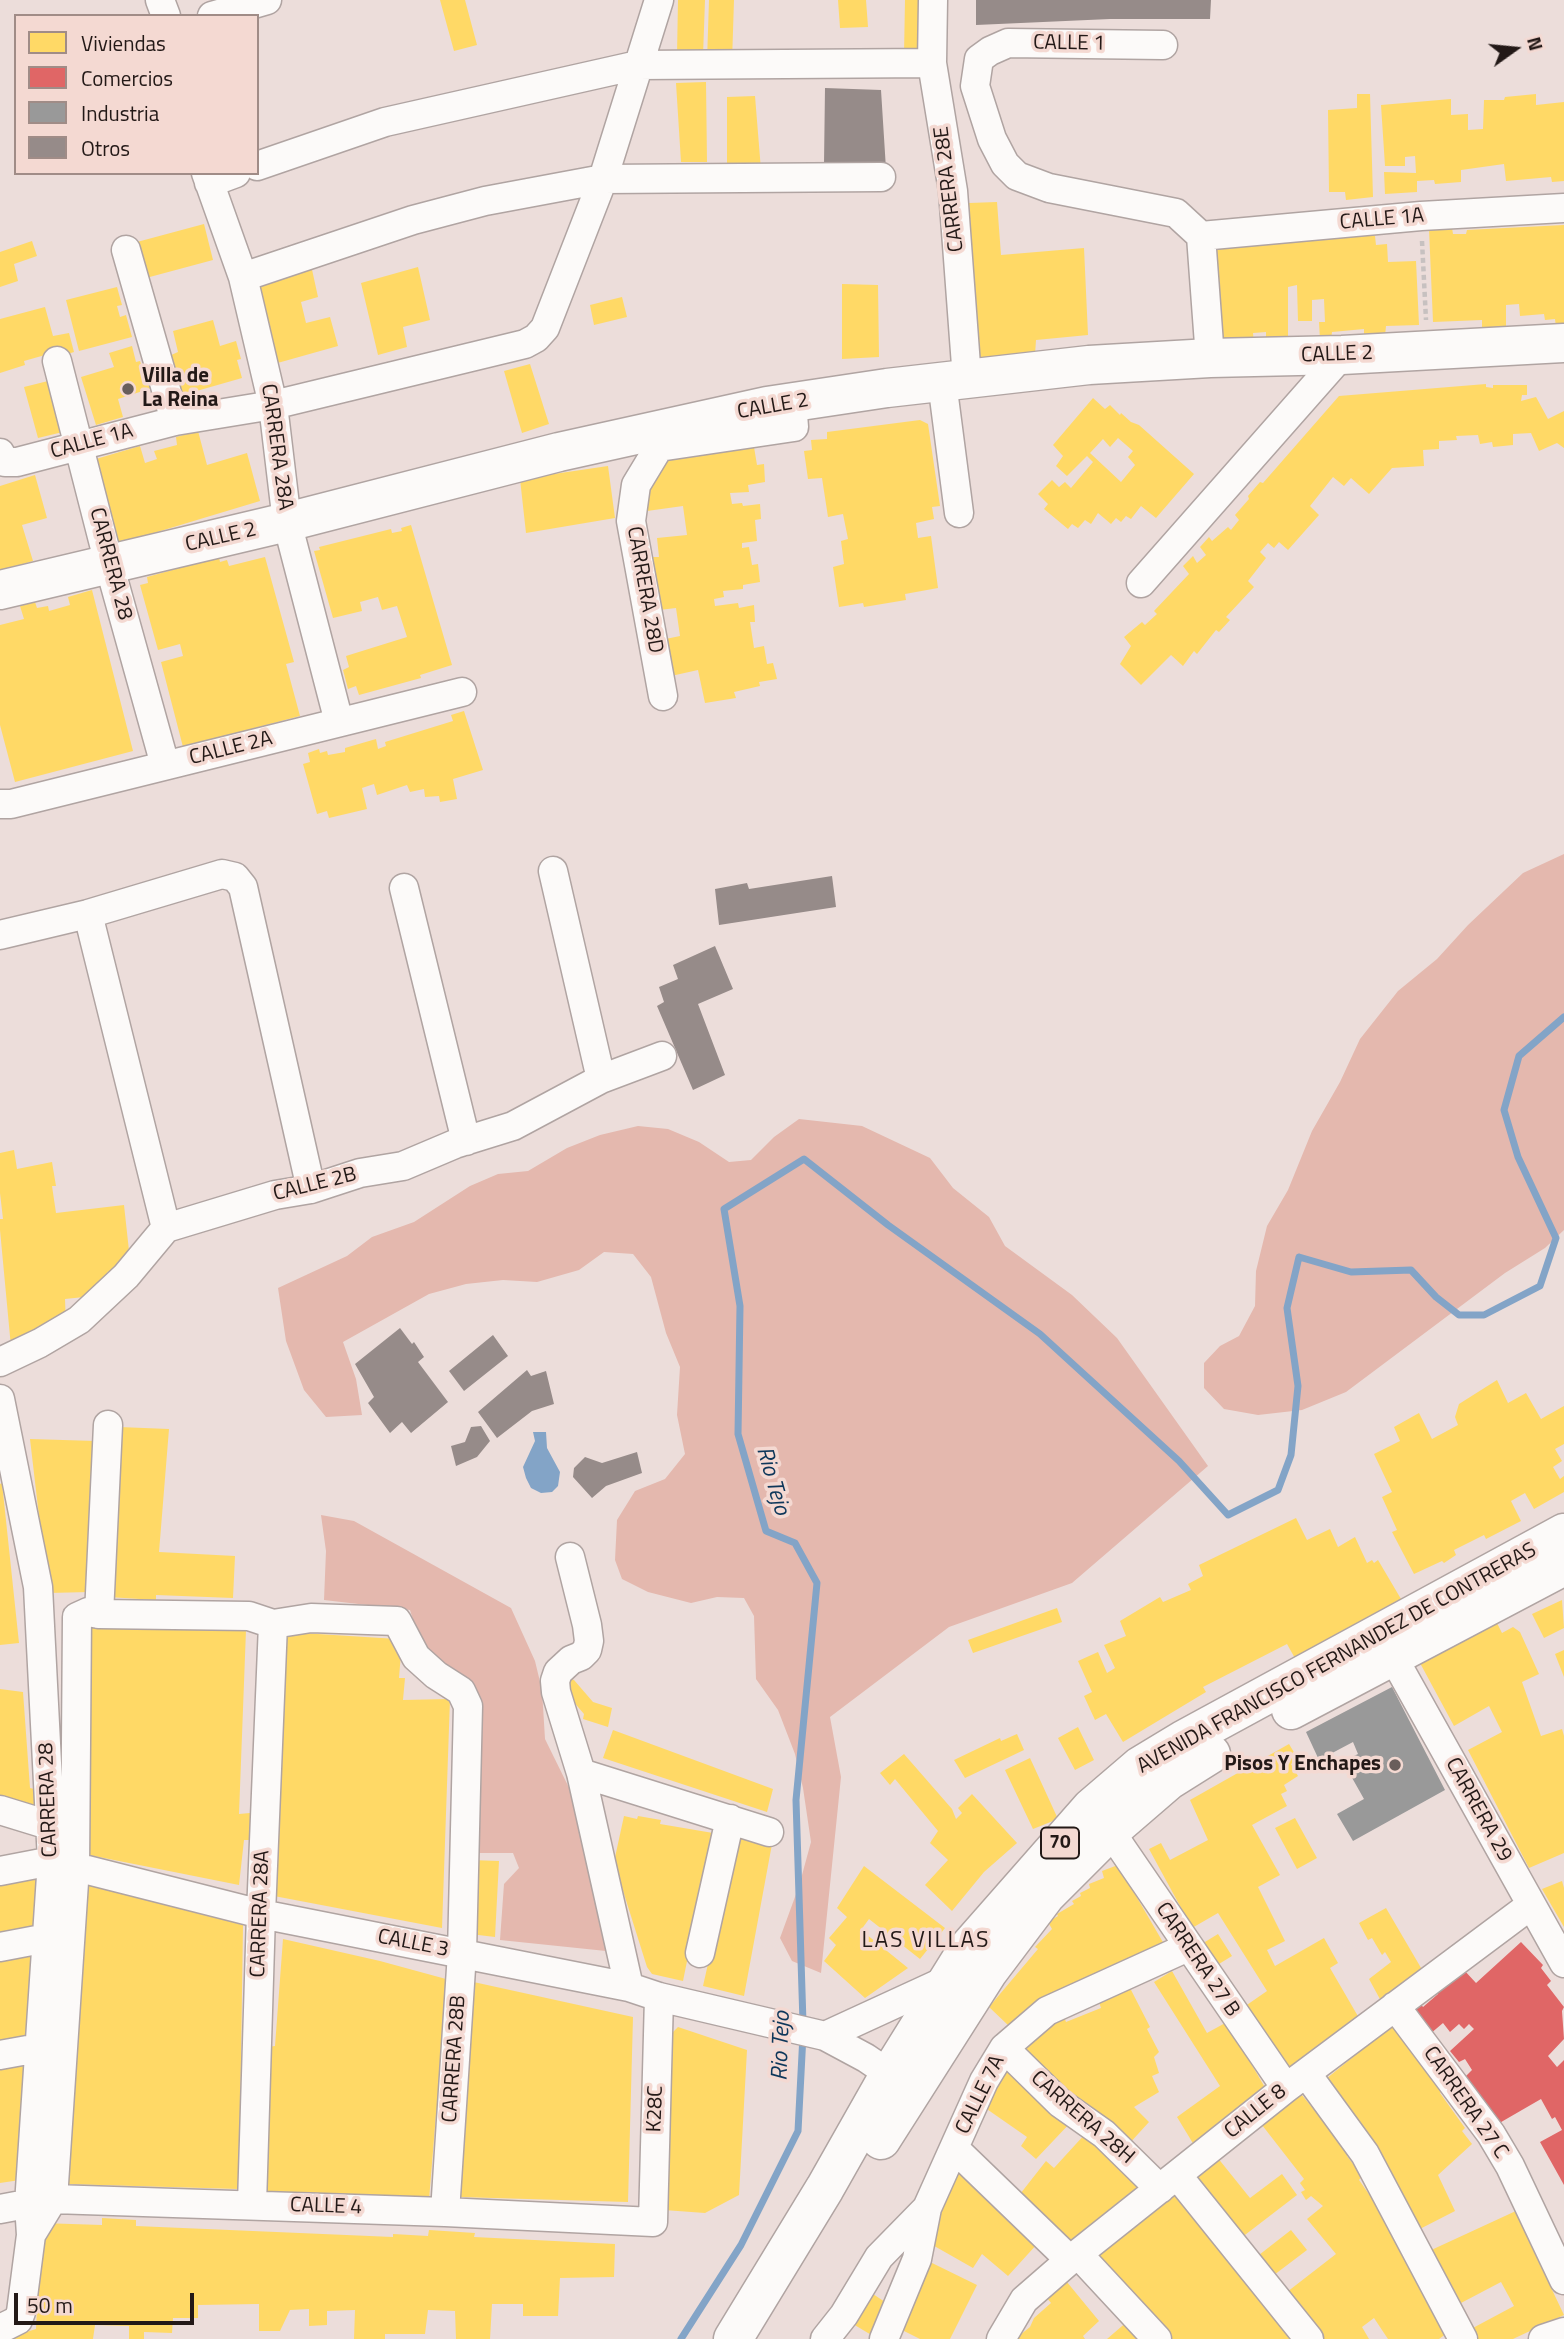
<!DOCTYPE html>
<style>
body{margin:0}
#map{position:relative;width:1564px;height:2339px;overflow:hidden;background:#ecddda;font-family:"Titillium Web",sans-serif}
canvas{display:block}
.legend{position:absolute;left:14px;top:14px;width:245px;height:161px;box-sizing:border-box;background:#f4d9d2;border:2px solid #a08c87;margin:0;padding:9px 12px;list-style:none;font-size:21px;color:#231917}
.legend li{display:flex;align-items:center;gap:14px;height:35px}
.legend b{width:35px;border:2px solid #a08c87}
.north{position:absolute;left:1480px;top:14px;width:70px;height:70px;-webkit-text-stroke:5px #f4d9d2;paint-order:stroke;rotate:75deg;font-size:19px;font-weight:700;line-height:28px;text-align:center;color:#231917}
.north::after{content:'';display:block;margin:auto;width:24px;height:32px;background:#231917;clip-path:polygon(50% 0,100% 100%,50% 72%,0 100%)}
.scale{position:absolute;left:14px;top:2293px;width:180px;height:32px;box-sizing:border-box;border:4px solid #231917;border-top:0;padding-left:9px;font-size:21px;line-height:24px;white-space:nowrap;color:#231917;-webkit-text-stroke:5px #f4d9d2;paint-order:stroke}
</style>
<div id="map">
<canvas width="1564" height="2339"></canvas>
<ul class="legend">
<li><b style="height:19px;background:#ffd966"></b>Viviendas</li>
<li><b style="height:19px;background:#e06666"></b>Comercios</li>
<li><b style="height:19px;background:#999"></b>Industria</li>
<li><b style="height:19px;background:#968b89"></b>Otros</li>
</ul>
<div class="north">N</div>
<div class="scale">50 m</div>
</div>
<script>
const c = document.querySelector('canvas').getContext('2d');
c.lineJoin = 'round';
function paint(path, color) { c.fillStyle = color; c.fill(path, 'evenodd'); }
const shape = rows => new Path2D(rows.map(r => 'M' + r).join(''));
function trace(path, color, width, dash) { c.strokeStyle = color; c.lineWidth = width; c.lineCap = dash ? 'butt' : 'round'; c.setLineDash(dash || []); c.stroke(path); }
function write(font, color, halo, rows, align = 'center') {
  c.font = font + ' "Titillium Web",sans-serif'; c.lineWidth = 7; c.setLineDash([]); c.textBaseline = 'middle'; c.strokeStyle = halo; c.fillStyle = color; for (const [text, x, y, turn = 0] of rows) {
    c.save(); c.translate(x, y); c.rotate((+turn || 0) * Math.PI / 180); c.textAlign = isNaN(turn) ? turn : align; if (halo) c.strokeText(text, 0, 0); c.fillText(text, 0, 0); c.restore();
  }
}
paint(shape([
 [1564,854,1564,1230,1545,1248,1505,1273,1346,1392,1302,1410,1258,1415,1224,1409,1204,1388,1204,1363,1220,1346,1239,1336,1255,1306,1256,1271,1267,1226,1288,1190,1312,1131,1340,1082,1360,1039,1398,991,1437,959,1468,925,1523,873],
 [799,1119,862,1126,930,1158,953,1188,989,1217,1005,1246,1072,1295,1117,1338,1208,1466,1072,1583,949,1627,830,1717,841,1777,821,1973,792,1961,780,1938,799,1886,811,1842,803,1788,795,1754,778,1710,756,1679,754,1616,744,1598,717,1597,691,1603,648,1592,622,1579,615,1560,617,1520,635,1491,665,1479,685,1454,677,1415,680,1367,666,1333,651,1277,633,1254,604,1252,579,1270,537,1282,503,1280,466,1284,429,1294,343,1342,356,1379,362,1415,326,1417,304,1390,286,1341,278,1288,347,1256,372,1237,414,1222,470,1186,498,1174,528,1171,567,1148,600,1135,638,1126,668,1129,699,1142,729,1162,751,1160,774,1137],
 [321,1515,354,1521,511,1608,535,1661,542,1690,545,1739,575,1800,606,1951,500,1940,504,1884,519,1868,513,1853,471,1853,474,1694,426,1660,410,1610,324,1600,326,1551]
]), '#e4b8ae');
paint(shape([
 [533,1432,546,1432,547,1448,560,1472,558,1486,552,1492,541,1493,531,1488,526,1478,523,1467,535,1441]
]), '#83a4c7');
paint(shape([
 [440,0,465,0,477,45,454,51],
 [678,0,705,0,703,56,677,55],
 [709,0,734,0,732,62,707,61],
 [838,0,866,0,868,27,840,28],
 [905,0,928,0,930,56,904,55],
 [706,82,707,162,681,162,676,83],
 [1357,94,1370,94,1373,197,1346,200,1345,192,1329,192,1328,110,1357,108],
 [1536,94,1536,105,1564,102,1564,181,1552,182,1551,177,1506,181,1504,164,1461,170,1461,182,1435,184,1434,180,1417,181,1417,192,1385,194,1384,172,1416,173,1415,156,1405,157,1405,166,1385,166,1381,105,1451,99,1451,115,1468,114,1468,130,1483,129,1484,100,1504,100,1505,97],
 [755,96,761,170,727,167,727,97],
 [997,202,1001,255,1084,248,1088,335,1036,340,1035,355,979,358,969,203],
 [204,224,213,260,146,278,137,242],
 [1564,225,1564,326,1556,327,1555,319,1545,320,1544,314,1520,316,1519,304,1506,305,1506,332,1482,333,1482,320,1433,322,1429,229,1452,228,1453,234,1466,234,1467,230],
 [1363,233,1363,236,1375,236,1376,245,1387,244,1388,262,1416,261,1419,325,1386,326,1385,336,1364,338,1364,329,1332,332,1331,340,1320,340,1319,322,1325,322,1324,299,1312,300,1312,321,1298,321,1297,285,1288,287,1288,341,1266,342,1266,332,1253,333,1254,343,1224,343,1223,333,1213,334,1207,244],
 [32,241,37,256,14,264,18,281,0,287,0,252],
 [311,265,318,297,301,302,306,323,330,317,338,346,274,364,252,282],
 [418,267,430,320,403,327,407,347,378,355,361,283],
 [842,284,878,285,879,357,842,359],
 [117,287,122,305,117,306,120,317,126,315,132,337,79,351,66,300],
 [622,297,627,317,594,325,590,305],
 [45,307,53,336,69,333,74,352,61,356,59,351,24,361,25,365,0,373,0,319],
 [213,320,220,346,236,341,241,359,237,360,242,378,179,396,169,356,178,352,173,331],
 [132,346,136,362,140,361,143,370,147,369,152,388,118,399,123,417,96,425,81,377,114,367,109,353],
 [530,364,549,424,522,433,504,371],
 [52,380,67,431,38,438,24,387],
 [1486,384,1486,387,1493,388,1493,385,1527,385,1527,395,1522,395,1521,401,1536,397,1548,419,1564,411,1564,448,1557,443,1539,451,1531,433,1513,434,1513,445,1493,447,1492,442,1480,444,1478,435,1456,436,1457,440,1439,441,1439,449,1423,450,1424,466,1392,468,1369,494,1351,478,1344,486,1333,477,1310,506,1319,515,1288,550,1279,542,1274,548,1268,543,1260,552,1266,558,1248,581,1254,587,1226,617,1230,620,1219,632,1216,630,1197,654,1194,651,1183,666,1171,655,1141,685,1120,664,1131,646,1124,637,1142,622,1145,625,1157,614,1154,611,1189,574,1183,566,1193,556,1197,563,1206,555,1200,547,1209,537,1212,541,1228,527,1231,530,1239,520,1235,515,1249,499,1248,496,1260,482,1263,483,1339,396],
 [1093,398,1105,409,1110,405,1120,415,1121,413,1131,422,1139,425,1194,474,1156,518,1141,506,1131,519,1126,516,1121,522,1116,518,1111,524,1098,513,1091,524,1085,520,1078,528,1072,524,1068,529,1044,509,1048,504,1038,494,1052,480,1059,487,1065,482,1071,488,1093,462,1087,456,1067,476,1056,466,1063,456,1053,445],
 [1118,438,1133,451,1128,457,1135,465,1121,482,1090,453,1103,439,1110,447],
 [920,420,928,424,940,506,932,507,934,519,916,523,918,538,931,536,938,588,905,594,906,600,864,607,863,603,839,607,833,567,844,564,841,541,848,539,843,514,828,517,822,478,808,479,804,451,812,450,811,440,827,439,827,432],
 [198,431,207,465,247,453,260,501,114,545,96,459,140,446,145,463,157,459,154,451,177,445,176,437],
 [754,447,757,465,764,464,765,482,748,485,749,492,730,493,732,504,742,503,743,506,760,504,761,519,755,520,757,541,742,543,742,548,749,547,752,565,758,564,760,582,743,585,743,589,723,591,724,597,714,599,715,606,738,603,739,608,754,605,755,622,750,622,754,648,764,646,767,664,773,663,777,679,759,682,760,686,734,692,736,698,705,703,698,670,671,676,656,641,680,636,676,608,651,611,647,578,655,576,653,557,659,557,657,538,687,535,683,506,647,511,641,476,659,457],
 [608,466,615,518,526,533,520,479],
 [35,475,47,518,22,525,33,561,0,571,0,486],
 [411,525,452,665,420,675,421,678,359,695,356,686,348,689,343,670,349,667,346,656,407,637,397,606,382,610,378,597,360,602,362,611,333,618,314,551,320,550,319,547,391,529,392,533,402,531,401,528],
 [219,557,220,562,227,560,229,566,265,557,294,662,286,664,300,716,183,747,161,662,183,656,180,644,158,650,140,585,148,583,147,577],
 [92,590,133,751,15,782,0,725,0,625,24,619,20,606,35,602,37,608,48,606,49,611,70,605,68,597],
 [464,711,483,770,453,779,457,799,440,802,439,796,425,797,424,789,410,792,407,785,377,795,374,784,362,788,367,809,329,818,327,811,317,814,303,764,310,762,308,753,319,749,320,753,327,751,328,755,345,752,345,748,376,739,378,749,386,746,385,742,453,721,451,715],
 [14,1150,17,1169,52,1162,56,1186,52,1186,56,1213,124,1205,130,1260,117,1262,118,1270,107,1272,107,1278,84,1297,65,1299,66,1325,11,1347,0,1230,0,1219,3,1219,0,1193,0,1153],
 [1497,1380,1508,1403,1526,1393,1541,1419,1564,1406,1564,1444,1555,1449,1562,1461,1553,1467,1560,1479,1564,1476,1564,1492,1534,1509,1525,1493,1511,1501,1521,1521,1486,1539,1484,1535,1454,1550,1456,1555,1444,1563,1442,1561,1414,1574,1392,1532,1397,1530,1382,1497,1392,1492,1374,1454,1400,1441,1394,1427,1419,1413,1432,1439,1458,1425,1455,1417,1459,1404],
 [119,1427,169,1429,159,1552,235,1556,233,1598,156,1595,156,1600,108,1597],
 [30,1439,96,1441,90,1592,48,1593],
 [2,1483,19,1643,0,1645,0,1484],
 [1296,1518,1307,1540,1330,1529,1338,1547,1355,1537,1367,1563,1372,1560,1374,1563,1378,1560,1401,1599,1383,1609,1384,1612,1296,1660,1287,1644,1203,1687,1206,1692,1123,1742,1106,1714,1095,1720,1084,1696,1092,1692,1078,1661,1098,1652,1107,1673,1115,1668,1104,1645,1126,1636,1120,1621,1160,1597,1163,1602,1191,1590,1188,1584,1203,1576,1199,1565],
 [1562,1600,1564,1628,1544,1638,1532,1614],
 [1057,1608,1062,1622,973,1653,968,1640],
 [1497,1623,1502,1633,1513,1627,1520,1632,1539,1674,1522,1682,1541,1736,1562,1729,1564,1736,1564,1853,1529,1868,1468,1750,1502,1732,1489,1706,1454,1726,1420,1663],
 [92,1624,246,1630,239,1814,250,1813,250,1840,244,1840,239,1885,79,1853],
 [286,1632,397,1639,396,1652,401,1653,399,1678,405,1678,403,1700,450,1699,442,1928,274,1896],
 [1564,1650,1564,1677,1555,1654],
 [563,1676,574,1680,593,1702,612,1708,608,1727,583,1719,584,1714,561,1687],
 [0,1689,23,1692,30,1788,34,1789,35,1806,0,1798],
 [1078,1727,1094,1760,1075,1770,1058,1738],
 [613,1730,773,1789,767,1812,603,1758],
 [1017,1734,1024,1750,965,1778,954,1760,1000,1738,1001,1741],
 [1289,1744,1298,1759,1291,1764,1298,1776,1284,1785,1287,1791,1281,1794,1287,1806,1252,1825,1280,1875,1258,1887,1285,1941,1267,1950,1275,1966,1324,1938,1338,1963,1330,1968,1359,2018,1284,2072,1241,2009,1267,1991,1218,1913,1192,1928,1149,1849,1161,1843,1170,1860,1208,1840,1190,1800],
 [904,1754,952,1809,956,1819,962,1813,958,1808,972,1794,1017,1843,984,1872,952,1911,925,1885,948,1860,930,1843,938,1831,895,1779,890,1785,880,1773],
 [1030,1758,1058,1819,1033,1829,1005,1770],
 [624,1816,637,1819,638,1816,661,1820,660,1824,713,1833,683,1981,652,1974,647,1967,614,1862],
 [1295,1818,1317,1858,1297,1869,1275,1828],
 [737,1835,772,1844,744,1996,703,1986],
 [471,1860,499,1861,495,1937,470,1934],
 [1118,1865,1164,1944,1010,2027,989,2007,1038,1949,1035,1947,1052,1929,1048,1922,1058,1916,1057,1914,1074,1904,1072,1901,1081,1896,1080,1893,1090,1888,1089,1884,1104,1878,1102,1871],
 [864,1866,945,1928,920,1959,869,1919,861,1930,908,1968,865,1998,824,1961,836,1945,829,1938,847,1917,837,1908],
 [36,1876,35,1927,0,1933,0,1884],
 [1562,1881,1564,1888,1564,1927,1542,1889],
 [84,1884,243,1925,239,2189,65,2184],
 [1386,1908,1424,1973,1381,2001,1369,1979,1391,1962,1385,1952,1382,1955,1372,1938,1368,1940,1359,1923],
 [1218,1934,1232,1956,1214,1967,1200,1945],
 [283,1939,380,1961,446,1979,441,2115,436,2114,429,2200,264,2191,268,2047,275,2046],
 [34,1949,27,2041,0,2047,0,1955],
 [1172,1971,1207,2033,1227,2022,1267,2091,1194,2145,1177,2117,1220,2086,1154,1982],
 [469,1981,633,2017,628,2202,460,2197],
 [1130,1988,1150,2027,1147,2029,1159,2052,1154,2057,1159,2073,1152,2076,1159,2092,1134,2107,1149,2122,1128,2145,1017,2053,1064,2017,1066,2022,1101,2008,1099,2002],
 [1391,2026,1446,2087,1440,2093,1465,2128,1462,2131,1472,2144,1438,2175,1455,2211,1414,2232,1321,2083],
 [678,2027,747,2050,739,2195,705,2213,664,2210,669,2036],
 [1005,2058,1072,2121,1036,2159,1021,2146,1027,2137,981,2105],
 [27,2062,20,2180,0,2183,0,2067],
 [1301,2094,1350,2153,1347,2156,1362,2176,1359,2180,1385,2217,1447,2333,1439,2339,1388,2339,1374,2318,1362,2327,1369,2339,1322,2339,1287,2292,1336,2254,1307,2219,1323,2206,1311,2196,1306,2200,1301,2192,1305,2190,1300,2183,1304,2179,1262,2125],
 [1086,2133,1142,2184,1067,2247,1017,2198,1046,2161,1054,2168],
 [1217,2157,1250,2198,1282,2174,1297,2195,1241,2238,1190,2178],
 [960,2168,1038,2243,1008,2276,982,2254,973,2268,929,2243,936,2218],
 [1177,2191,1294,2339,1171,2339,1095,2254],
 [1518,2210,1531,2235,1527,2237,1564,2315,1513,2339,1476,2339,1471,2329,1514,2306,1501,2282,1461,2303,1447,2277,1442,2278,1427,2252],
 [102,2218,136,2220,136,2226,393,2237,393,2234,428,2236,429,2230,475,2233,474,2237,615,2244,614,2277,560,2278,558,2316,523,2316,523,2304,492,2304,490,2339,456,2339,455,2311,428,2310,425,2334,385,2334,385,2339,354,2339,355,2310,327,2311,327,2325,309,2326,309,2309,290,2310,280,2331,259,2331,259,2304,198,2305,198,2318,173,2318,172,2333,144,2332,144,2339,129,2339,129,2326,95,2325,93,2339,4,2339,36,2329,41,2223,102,2225],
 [1291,2230,1307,2250,1274,2275,1259,2255],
 [930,2262,977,2285,950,2339,920,2339,898,2328],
 [1062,2276,1099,2321,1083,2336,1085,2339,1015,2339,1030,2327,1034,2318,1051,2303,1043,2293],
 [867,2290,891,2306,873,2336,848,2321],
 [1129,2320,1147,2339,1107,2339]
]), '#ffd966');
paint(shape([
 [1521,1942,1543,1965,1541,1968,1551,1981,1547,1985,1564,2007,1562,2011,1564,2039,1548,2056,1557,2067,1564,2060,1564,2185,1540,2142,1562,2130,1555,2117,1552,2119,1541,2099,1496,2125,1464,2078,1472,2070,1465,2059,1459,2062,1450,2051,1474,2029,1469,2024,1464,2029,1459,2024,1450,2032,1443,2023,1430,2034,1412,2010,1420,2003,1423,2007,1438,1994,1437,1991,1464,1970,1476,1983]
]), '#e06666');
paint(shape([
 [1392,1687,1445,1790,1353,1841,1337,1814,1364,1799,1351,1776,1360,1770,1354,1756,1358,1754,1353,1742,1319,1760,1306,1732]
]), '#999');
trace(shape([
 [803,2023,796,1800,817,1583,795,1543,766,1531,738,1434,740,1306,724,1209,804,1159,888,1225,1040,1334,1179,1461,1228,1515,1278,1490,1291,1455,1298,1386,1287,1308,1299,1257,1351,1272,1411,1270,1436,1297,1459,1315,1484,1315,1540,1286,1556,1238,1518,1157,1504,1110,1519,1056,1564,1017],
 [681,2339,741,2245,798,2131,803,2035]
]), '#83a4c7', 7);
paint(shape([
 [976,0,1211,0,1210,19,1110,19,976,25],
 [825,88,881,90,886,169,824,164],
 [832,876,836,907,719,925,715,889,747,883,749,889],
 [715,946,733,989,698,1004,725,1075,693,1090,657,1006,664,1002,659,987,678,979,673,965],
 [400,1328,412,1344,414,1342,424,1357,418,1362,448,1402,411,1433,402,1422,390,1433,368,1403,374,1397,355,1364],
 [493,1335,508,1356,464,1391,449,1371],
 [527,1370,531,1376,546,1371,554,1404,532,1411,497,1438,478,1412],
 [481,1426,490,1441,477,1457,456,1466,451,1446,465,1442,471,1427],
 [637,1452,642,1473,606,1486,592,1498,573,1477,574,1468,585,1457,602,1463]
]), '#968b89');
const street = shape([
 [160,0,166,16],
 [933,0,932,63,953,191,967,379],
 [212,16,267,0],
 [1163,45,1008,43,990,51,979,59,975,86,992,139,1005,164,1017,176,1049,188,1176,213,1201,236,1210,358],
 [257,166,385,122,638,65,932,63],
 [206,173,243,277,273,405,287,522,339,722],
 [209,183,236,173],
 [1201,236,1421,216,1564,208],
 [126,250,175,421],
 [243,277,413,220,485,201,603,179,881,177],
 [57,361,109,564,165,765],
 [942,382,959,513],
 [0,453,5,462,17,462,175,421,273,405,525,344,536,338,545,328,603,179,659,0],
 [1141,583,1342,355],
 [663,696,631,521,636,485,659,447,794,427,792,402],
 [0,804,11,804,462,692],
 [553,871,601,1079],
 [404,888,466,1141],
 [88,914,166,1228],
 [0,935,88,914,222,874,235,877,243,887,311,1189],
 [0,1362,40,1343,79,1320,126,1276,166,1228,275,1195,311,1189,360,1173,403,1166,455,1144,513,1126,601,1079,662,1056],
 [0,1399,38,1587,52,1861,29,2204,31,2235,21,2312,18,2320,0,2329],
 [570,1557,587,1625,589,1641,587,1650,581,1656,571,1660,558,1672,555,1681,556,1692,581,1773,629,1987],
 [99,1614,108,1425],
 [1393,1657,1564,1963],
 [581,1773,769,1832],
 [0,1810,52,1826],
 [1110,1831,1286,2088],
 [0,1871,52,1861,261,1914,629,1987,659,1997,825,2036,866,2058,904,2084],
 [0,1947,63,1935],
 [700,1953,730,1819],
 [1395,2006,1491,2134,1510,2166,1564,2280],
 [825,2036,949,1979],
 [1004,2048,1060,2103,1104,2134,1160,2189],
 [0,2055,55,2045],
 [1306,2073,1365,2154,1463,2339],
 [955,2149,1070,2260],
 [1177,2175,1309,2339],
 [252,2204,261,1914,273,1624],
 [0,2209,53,2199,445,2212,653,2222,659,1997],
 [31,2235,53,2199,75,1867,77,1617,88,1612,99,1614,249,1616,273,1624,311,1618,397,1621,416,1657,436,1675,461,1691,468,1706,462,1953,445,2212],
 [1078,2254,1157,2339],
 [825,2339,844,2315,879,2257,927,2208],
 [884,2339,917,2259,927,2208,984,2081,1004,2048,1047,2011,1188,1947],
 [1001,2339,1024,2300,1070,2260,1286,2088,1531,1905],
 [1543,2339,1564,2332]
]);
const secondary = shape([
 [0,590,287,522,559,452,767,406,887,388,1089,365,1210,358,1342,355,1564,343]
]);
const primary = shape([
 [1291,1710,1564,1566],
 [881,2140,988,1972,1046,1895,1110,1831,1168,1781,1211,1754],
 [733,2339,825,2188,889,2075,968,1948,1091,1808,1140,1766,1183,1740,1564,1533]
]);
trace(street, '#b0a4a2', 31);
trace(secondary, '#b0a4a2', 41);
trace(primary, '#b0a4a2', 41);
trace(shape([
 [1422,241,1426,320]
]), '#c7c1c0', 4.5, [5, 3.5]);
trace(street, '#fcfaf9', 28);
trace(secondary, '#fcfaf9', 38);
trace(primary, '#fcfaf9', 38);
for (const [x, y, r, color] of [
 [128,389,7,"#695e5b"],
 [1395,1765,7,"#695e5b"]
]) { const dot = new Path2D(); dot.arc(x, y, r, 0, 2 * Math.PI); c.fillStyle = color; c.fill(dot); trace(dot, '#f4d9d2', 2.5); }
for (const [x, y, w] of [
 [1060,1843,38]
]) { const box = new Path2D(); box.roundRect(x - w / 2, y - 15.5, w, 31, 5); c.fillStyle = '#f4d9d2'; c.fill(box); trace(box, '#231917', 2); }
write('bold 19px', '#231917', null, [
 ["70",1060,1843]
]);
write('21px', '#231917', '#f4d9d2', [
 ["CALLE 1",1069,44,1],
 ["CARRERA 28E",950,189,-97],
 ["CALLE 1A",1382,220,-5],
 ["CALLE 2",1337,355,-2],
 ["CALLE 2",773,407,-10],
 ["CALLE 1A",92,442,-15],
 ["CARRERA 28A",276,447,82],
 ["CALLE 2",221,538,-13],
 ["CARRERA 28",110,564,75],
 ["CARRERA 28D",644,590,80],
 ["CALLE 2A",231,749,-14],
 ["CALLE 2B",315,1185,-14],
 ["AVENIDA FRANCISCO FERNANDEZ DE CONTRERAS",1337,1659,-29],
 ["CARRERA 28",49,1800,-92],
 ["CARRERA 29",1478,1810,61],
 ["CARRERA 28A",261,1914,-88],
 ["CALLE 3",413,1944,11],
 ["CARRERA 27 B",1197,1960,56],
 ["CARRERA 28B",455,2059,-86],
 ["CALLE 7A",981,2095,-64],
 ["CARRERA 27 C",1465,2103,55],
 ["K28C",656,2109,-88],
 ["CALLE 8",1256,2112,-39],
 ["CARRERA 28H",1082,2118,41],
 ["CALLE 4",326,2207,2]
]);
write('bold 21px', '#231917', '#f4d9d2', [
 ["Villa de",142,377],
 ["La Reina",142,401],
 ["Pisos Y Enchapes",1381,1765,"right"]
], 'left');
write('italic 23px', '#0e375a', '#f4d9d2', [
 ["Rio Tejo",772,1481,74],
 ["Rio Tejo",782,2046,-88]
]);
c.letterSpacing = '2px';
write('23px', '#231917', '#f4d9d2', [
 ["LAS VILLAS",926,1941]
]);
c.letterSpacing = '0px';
</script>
